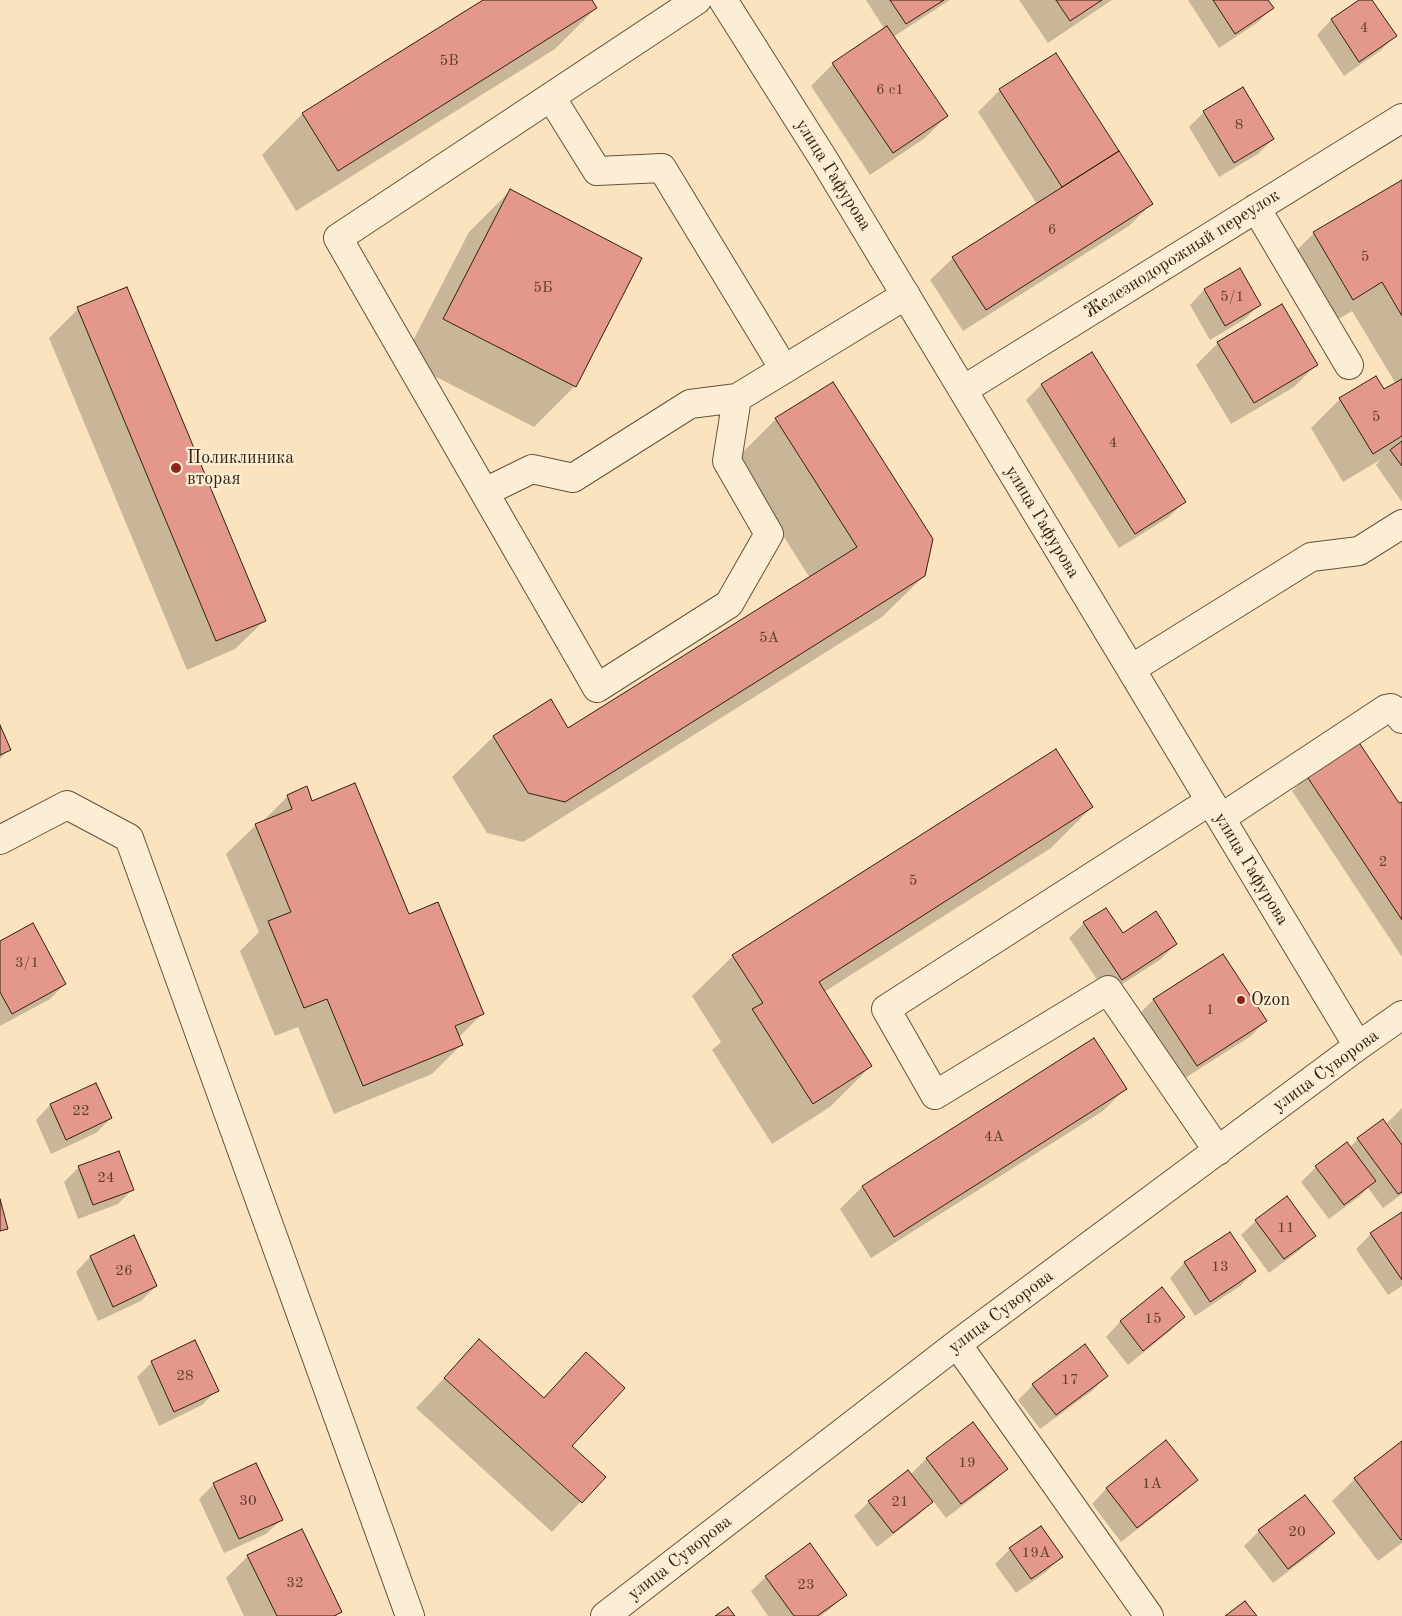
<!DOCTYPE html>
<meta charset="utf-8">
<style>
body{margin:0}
canvas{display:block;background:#fbe3bf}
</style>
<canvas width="1402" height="1616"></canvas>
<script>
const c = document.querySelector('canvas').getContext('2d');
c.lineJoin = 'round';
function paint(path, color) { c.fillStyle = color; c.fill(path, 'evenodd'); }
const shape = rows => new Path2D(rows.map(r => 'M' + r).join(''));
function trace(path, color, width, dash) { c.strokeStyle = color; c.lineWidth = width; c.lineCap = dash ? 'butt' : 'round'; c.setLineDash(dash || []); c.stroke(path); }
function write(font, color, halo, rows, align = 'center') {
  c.font = font + ' "Old Standard TT",serif'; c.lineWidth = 4.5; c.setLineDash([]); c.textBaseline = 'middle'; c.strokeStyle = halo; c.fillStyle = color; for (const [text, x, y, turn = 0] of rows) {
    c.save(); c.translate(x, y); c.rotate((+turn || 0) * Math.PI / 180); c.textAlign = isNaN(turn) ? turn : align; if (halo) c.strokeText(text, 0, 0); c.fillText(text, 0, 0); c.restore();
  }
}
paint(shape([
 [485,0,591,0,596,8,555,49,296,211,262,155,302,114],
 [866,0,950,0,893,37,947,116,925,138,870,175,811,86,833,64,885,30],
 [1019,0,1112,0,1048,43],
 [1188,0,1267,0,1272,8,1257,23,1219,48],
 [1362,0,1371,0,1395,36,1380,51,1344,76,1317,35,1331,20],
 [1055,55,1151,204,1129,226,963,331,930,280,953,258,1037,204,978,112,1000,90],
 [1204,112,1273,139,1258,154,1219,177,1189,127],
 [1402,181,1402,502,1376,465,1380,460,1343,482,1311,428,1340,399,1384,391,1396,384,1352,311,1324,328,1285,262,1314,233],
 [510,191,575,386,534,427,403,360,469,232],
 [1239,270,1260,304,1245,319,1210,340,1190,305,1204,290],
 [78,309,265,620,235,649,187,670,49,338],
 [1218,343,1316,365,1294,387,1231,424,1196,365],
 [1091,354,1184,502,1169,517,1119,548,1026,400,1041,385],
 [776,419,924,576,882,617,523,842,487,833,452,777,493,737,550,701,568,729,810,578,735,460],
 [0,729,9,749,0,759],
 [1307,776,1399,805,1402,803,1402,957,1292,791],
 [288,796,312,802,483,1013,458,1038,461,1045,432,1074,334,1114,298,1027,275,1036,240,951,259,932,226,854,256,825,261,823],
 [1092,807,1051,848,824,992,871,1066,830,1107,772,1144,712,1050,721,1042,692,996,733,956],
 [1084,923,1122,934,1176,944,1161,959,1107,994,1069,938],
 [0,943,65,984,50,999,0,1026],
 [1154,999,1265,1021,1251,1036,1182,1080,1139,1014],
 [1094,1040,1125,1089,1103,1111,871,1258,840,1209,862,1187],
 [96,1085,111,1118,96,1133,51,1154,36,1120,50,1105],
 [1402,1108,1402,1194,1383,1208,1368,1188,1360,1196,1329,1219,1301,1182,1316,1167,1350,1147,1358,1139,1394,1131,1387,1123],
 [79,1167,132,1190,118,1204,78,1219,64,1182],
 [1402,1213,1402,1286,1388,1295,1356,1249,1371,1234],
 [1256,1221,1314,1236,1300,1250,1269,1273,1241,1235],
 [1230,1234,1255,1271,1240,1286,1195,1316,1170,1278,1184,1263],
 [133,1237,156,1286,141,1301,98,1321,76,1272,90,1257],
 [1162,1289,1184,1317,1169,1332,1128,1365,1106,1337,1120,1322],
 [479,1341,542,1399,586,1354,570,1446,604,1477,552,1532,416,1408],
 [152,1362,217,1390,202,1405,159,1426,137,1377],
 [1107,1376,1092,1391,1040,1429,1018,1400,1033,1385],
 [1166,1442,1196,1480,1181,1495,1121,1542,1092,1504,1106,1489],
 [1402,1443,1402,1543,1378,1561,1332,1501,1355,1479],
 [927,1458,1006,1469,991,1484,946,1518,933,1501,916,1517,877,1547,854,1516,869,1502,910,1475],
 [214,1484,281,1520,266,1534,224,1553,199,1499],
 [1259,1531,1334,1533,1319,1548,1273,1583,1244,1546],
 [1010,1549,1061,1557,1046,1572,1016,1593,995,1564],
 [248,1556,341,1612,336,1616,244,1616,226,1578],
 [766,1577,845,1594,830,1609,821,1616,768,1616,751,1591]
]), '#0003');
const building = shape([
 [483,0,592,0,597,8,338,171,302,113,483,0],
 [890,0,944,0,906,24,890,0],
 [1056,0,1102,0,1070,21,1056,0],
 [1213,0,1268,0,1274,8,1235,34,1213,0],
 [1359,0,1372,0,1397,36,1359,62,1331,19,1359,0],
 [887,26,948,116,893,153,832,63,887,26],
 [1056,53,1119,151,1062,187,999,89,1056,53],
 [1243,87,1274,139,1234,163,1203,111,1243,87],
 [1119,151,1153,204,986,310,952,257,1119,151],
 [1402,180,1402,316,1382,282,1353,300,1313,232,1402,180],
 [510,189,642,258,576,387,443,319,510,189],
 [1240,268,1261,305,1225,326,1204,289,1240,268],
 [127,287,266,621,216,641,77,307,127,287],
 [1282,304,1318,365,1254,403,1217,342,1282,304],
 [1092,352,1186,502,1135,534,1041,384,1092,352],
 [1376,376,1384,389,1402,379,1402,436,1373,454,1339,398,1376,376],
 [833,382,933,539,925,576,565,802,528,793,493,736,551,699,568,728,857,547,775,418,833,382],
 [1402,441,1402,466,1390,450,1402,441],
 [0,725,11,750,0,755,0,725],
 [1358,741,1399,803,1402,802,1402,920,1306,775,1358,741],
 [1056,749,1093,807,819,982,872,1066,813,1104,752,1009,763,1003,732,955,1056,749],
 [355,783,409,914,438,902,484,1014,455,1026,463,1045,363,1086,327,999,304,1008,268,921,291,912,255,824,292,809,287,795,307,786,312,801,355,783],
 [1106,908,1123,933,1156,911,1177,944,1122,980,1083,922,1106,908],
 [33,923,66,984,12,1014,0,992,0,941,33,923],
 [1223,954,1267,1021,1197,1066,1153,999,1223,954],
 [1094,1038,1127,1089,894,1237,862,1186,1094,1038],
 [96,1083,112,1118,66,1140,50,1104,96,1083],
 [1383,1119,1402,1145,1402,1192,1398,1194,1357,1138,1383,1119],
 [1347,1142,1376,1181,1344,1205,1315,1166,1347,1142],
 [119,1151,134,1190,93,1205,78,1166,119,1151],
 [1287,1196,1316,1236,1284,1259,1255,1220,1287,1196],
 [0,1199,8,1229,0,1231,0,1199],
 [1402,1212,1402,1280,1370,1233,1402,1212],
 [1230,1232,1256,1271,1210,1302,1184,1262,1230,1232],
 [134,1235,157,1286,113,1307,90,1256,134,1235],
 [1162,1287,1185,1317,1143,1351,1120,1321,1162,1287],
 [479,1339,544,1398,586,1352,625,1388,572,1446,606,1477,582,1503,444,1378,479,1339],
 [195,1340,219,1391,174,1412,151,1361,195,1340],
 [1085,1344,1108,1376,1056,1415,1032,1384,1085,1344],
 [973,1422,1008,1469,961,1504,926,1458,973,1422],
 [1166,1440,1198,1480,1137,1528,1106,1488,1166,1440],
 [1402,1441,1402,1539,1401,1540,1354,1478,1402,1441],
 [256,1463,283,1520,239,1539,213,1483,256,1463],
 [908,1470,933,1502,893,1533,868,1501,908,1470],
 [1305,1495,1335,1533,1288,1569,1258,1530,1305,1495],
 [1041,1526,1063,1557,1031,1579,1009,1548,1041,1526],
 [302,1529,342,1612,334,1616,277,1616,247,1555,302,1529],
 [810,1543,847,1595,817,1616,794,1616,765,1576,810,1543],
 [1245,1601,1257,1616,1225,1616,1245,1601],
 [728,1607,735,1616,715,1616,728,1607]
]);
paint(building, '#e4988b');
trace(building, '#31210f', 1);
const minor = shape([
 [697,0,338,238,597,688,729,604,769,534,727,461,737,398,906,295],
 [723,0,826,163,1358,1046],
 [551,97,597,171,662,168,784,369],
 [1256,208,1349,365],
 [963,390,1402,118],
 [485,492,532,469,573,478,690,404,737,398],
 [1131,669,1311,557,1359,551,1402,524],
 [1210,801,886,1009,935,1095,1108,990,1218,1151],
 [1221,818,1386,709,1391,708,1396,711,1402,719],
 [0,840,67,805,129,838,410,1616],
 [957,1344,1149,1616],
 [605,1616,957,1344,1358,1046,1402,1015]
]);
trace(minor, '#64523b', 30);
trace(minor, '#fcedd5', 28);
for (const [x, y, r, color] of [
 [176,468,6,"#8f2418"],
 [1241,1000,5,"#8f2418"]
]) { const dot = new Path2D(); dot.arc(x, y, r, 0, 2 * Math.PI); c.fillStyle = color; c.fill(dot); trace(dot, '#fcedd5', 2); }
write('15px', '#5e3f2e', null, [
 ["4",1364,28],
 ["5В",449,61],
 ["6 с1",890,90],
 ["8",1239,125],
 ["6",1052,230],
 ["5",1365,257],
 ["5Б",543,288],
 ["5/1",1232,297],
 ["5",1376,417],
 ["4",1113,443],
 ["5А",769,638],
 ["2",1383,862],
 ["5",913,881],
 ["3/1",27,963],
 ["1",1210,1010],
 ["22",81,1111],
 ["4А",994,1137],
 ["24",106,1178],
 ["11",1286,1228],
 ["13",1220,1267],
 ["26",124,1271],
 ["15",1153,1319],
 ["28",185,1376],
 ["17",1070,1380],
 ["19",967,1463],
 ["1А",1152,1484],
 ["30",248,1501],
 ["21",900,1502],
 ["20",1297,1532],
 ["19А",1036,1553],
 ["32",295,1583],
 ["23",806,1585]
]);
write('18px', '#31210f', '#fcedd5', [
 ["улица Гафурова",833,175,58],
 ["Железнодорожный переулок",1182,254,-32],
 ["улица Гафурова",1042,522,59],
 ["улица Гафурова",1251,869,59],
 ["улица Суворова",1326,1071,-36],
 ["улица Суворова",1001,1312,-37],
 ["улица Суворова",680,1558,-38]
]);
write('18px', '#31210f', '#fcedd5', [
 ["Поликлиника",187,458],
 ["вторая",187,479],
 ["Ozon",1251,1000]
], 'left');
</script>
